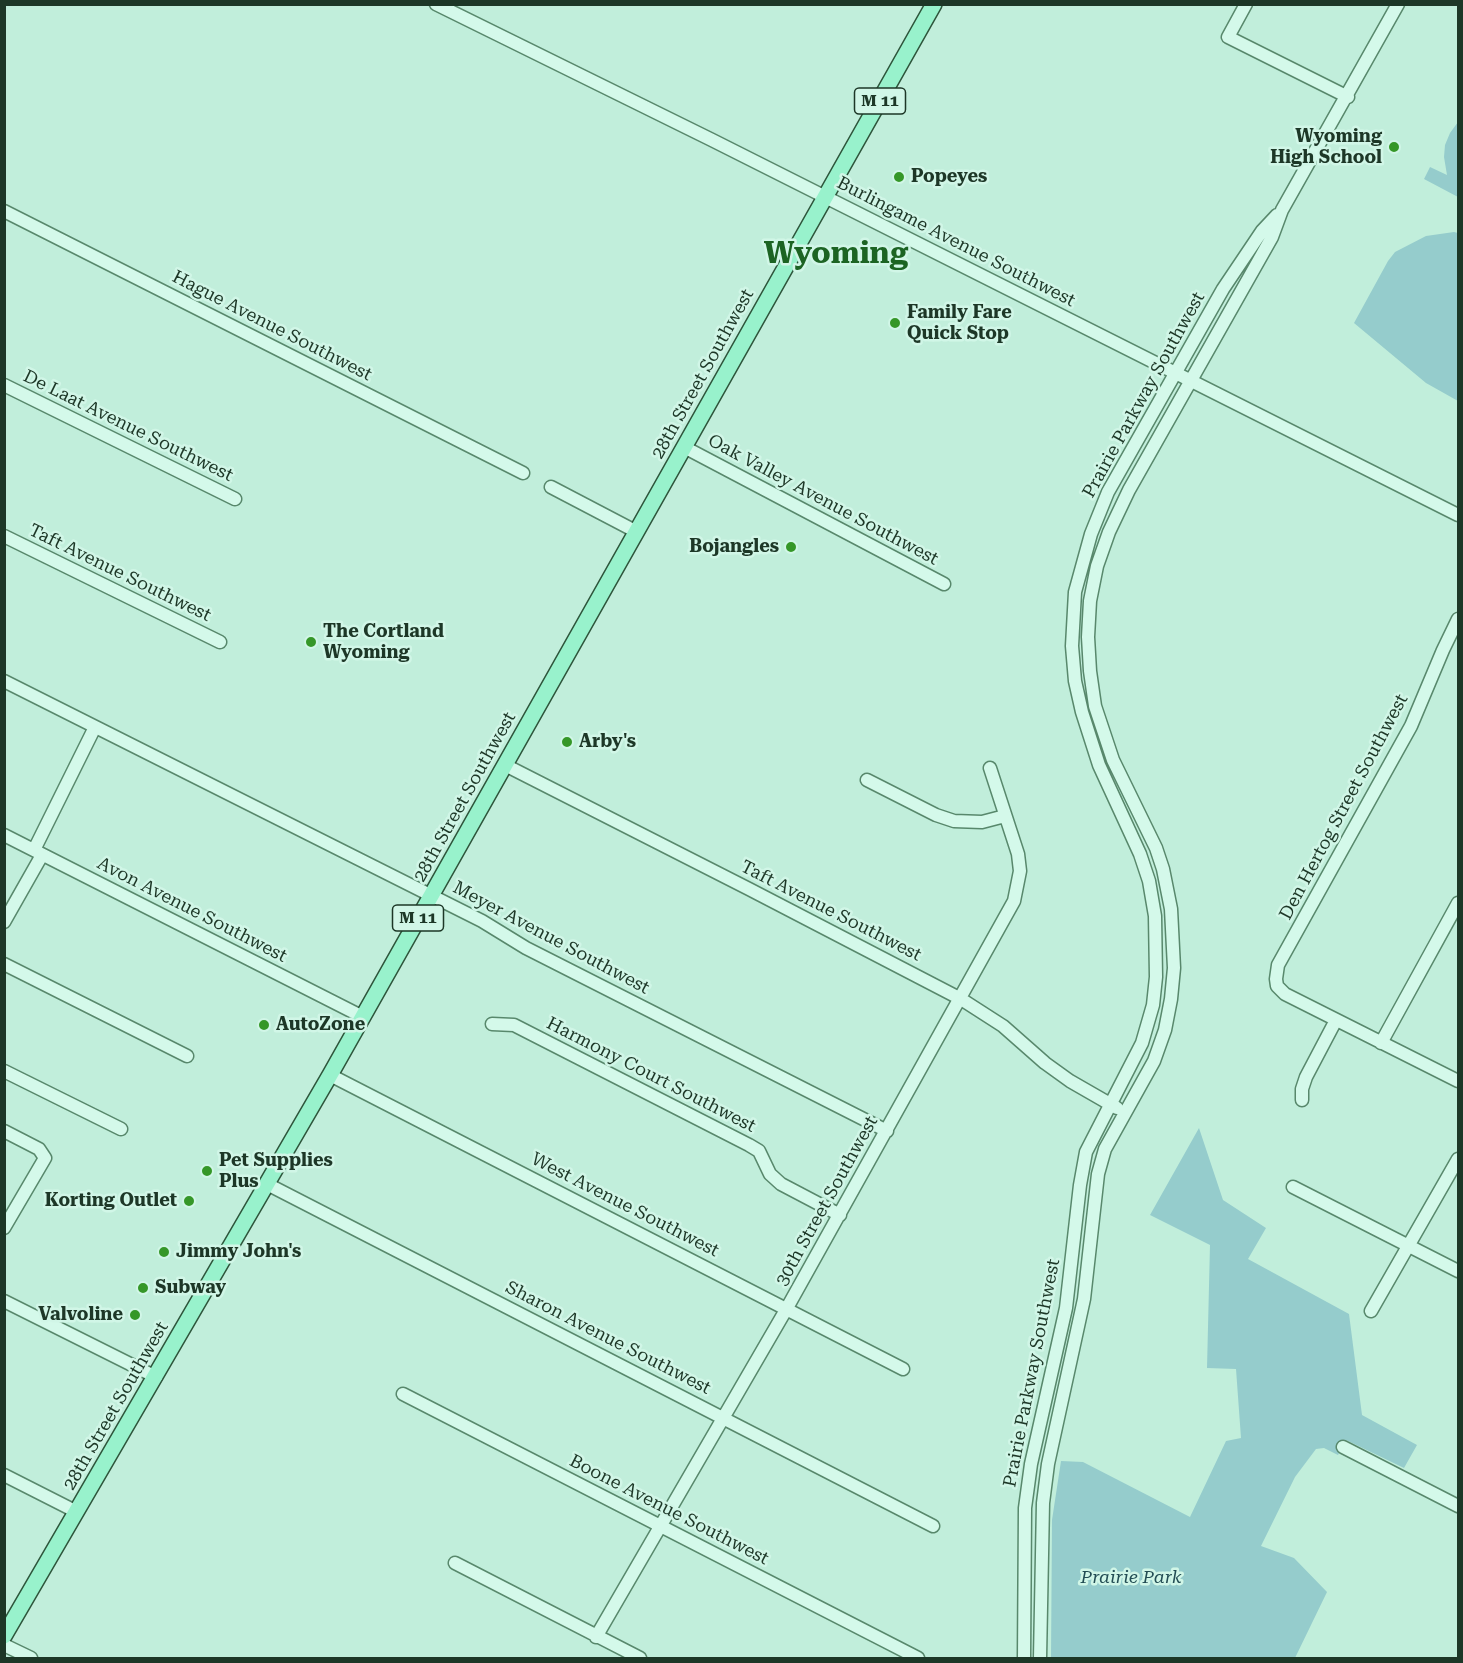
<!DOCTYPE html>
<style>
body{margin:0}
#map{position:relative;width:1463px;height:1663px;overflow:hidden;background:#c1eedb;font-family:"Roboto Serif",serif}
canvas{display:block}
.frame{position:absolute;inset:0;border:6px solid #1d3727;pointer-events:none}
</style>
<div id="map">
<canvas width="1463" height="1663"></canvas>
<div class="frame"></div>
</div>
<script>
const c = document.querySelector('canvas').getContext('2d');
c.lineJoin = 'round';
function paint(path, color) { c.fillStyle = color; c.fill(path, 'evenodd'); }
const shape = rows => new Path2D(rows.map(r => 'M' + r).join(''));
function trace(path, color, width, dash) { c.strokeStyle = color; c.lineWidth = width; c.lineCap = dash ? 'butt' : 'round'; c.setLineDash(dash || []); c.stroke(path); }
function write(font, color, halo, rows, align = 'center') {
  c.font = font + ' "Roboto Serif",serif'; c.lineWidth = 5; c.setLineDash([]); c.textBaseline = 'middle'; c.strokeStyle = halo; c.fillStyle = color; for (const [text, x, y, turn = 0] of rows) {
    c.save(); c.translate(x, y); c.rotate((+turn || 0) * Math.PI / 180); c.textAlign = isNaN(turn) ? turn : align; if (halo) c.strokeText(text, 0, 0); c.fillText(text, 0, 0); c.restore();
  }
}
paint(shape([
 [1458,122,1457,155,1458,197,1424,179,1430,167,1447,175,1444,157,1445,145,1450,133],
 [1454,232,1458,233,1458,401,1426,383,1354,323,1388,261,1395,252,1426,236],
 [1199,1128,1223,1200,1266,1228,1248,1259,1349,1314,1362,1415,1417,1445,1404,1468,1346,1440,1338,1455,1324,1448,1316,1449,1295,1477,1261,1546,1294,1558,1327,1592,1295,1658,1051,1658,1052,1520,1061,1461,1083,1462,1190,1517,1226,1441,1241,1438,1236,1369,1207,1368,1210,1245,1150,1215]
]), '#95cccc');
const minor = shape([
 [436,4,712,140,1458,515],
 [1246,4,1228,37,1348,97],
 [4,211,523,473],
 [4,385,235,499],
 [684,447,944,584],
 [551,487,637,532],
 [4,536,220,642],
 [1458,619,1443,650,1411,726,1278,965,1276,979,1277,986,1285,994,1458,1081],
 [4,681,482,921,526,948,887,1131],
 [505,765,749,889,961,999,1003,1026,1045,1063,1070,1081,1117,1108],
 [867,780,936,815,954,821,982,822,1005,816],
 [4,835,363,1017],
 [34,850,95,727],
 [4,922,42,855],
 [4,964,187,1056],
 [492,1024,514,1025,749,1145,759,1151,770,1174,781,1184,840,1215],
 [1381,1043,1458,903],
 [4,1071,121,1129],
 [330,1075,903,1369],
 [1302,1100,1302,1089,1306,1077,1336,1020],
 [4,1131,39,1149,45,1158,4,1228],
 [267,1184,933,1526],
 [1293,1187,1458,1271],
 [4,1301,156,1377],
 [1371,1311,1458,1159],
 [403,1394,918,1658],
 [1343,1447,1458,1506],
 [4,1475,77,1512],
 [455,1563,640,1658],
 [596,1637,787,1308,1014,901,1020,871,1018,854,990,768],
 [4,1645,31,1658],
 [1024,1658,1025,1508,1031,1464,1066,1308,1080,1185,1086,1152,1142,1043,1153,1005,1156,977,1155,916,1149,881,1140,854,1099,765,1082,712,1075,681,1072,646,1075,592,1091,534,1108,492,1223,289,1262,231,1277,215],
 [1040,1658,1043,1503,1048,1464,1084,1299,1098,1174,1105,1149,1154,1061,1165,1030,1171,999,1174,968,1171,909,1163,869,1156,848,1113,760,1095,706,1090,671,1088,637,1090,601,1097,566,1109,532,1129,490,1272,237,1282,210,1398,4]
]);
const major = shape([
 [4,1636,330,1075,934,4]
]);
trace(minor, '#58886c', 15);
trace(major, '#2d553b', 18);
trace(minor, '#d4f9ea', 12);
trace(major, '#98f2cc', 15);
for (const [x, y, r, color] of [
 [1394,147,6,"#359728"],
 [899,177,6,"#359728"],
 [895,323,6,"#359728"],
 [791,547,6,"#359728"],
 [311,642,6,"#359728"],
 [567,742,6,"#359728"],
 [264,1025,6,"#359728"],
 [207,1171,6,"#359728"],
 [189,1201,6,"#359728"],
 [164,1252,6,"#359728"],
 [143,1288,6,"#359728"],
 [135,1315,6,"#359728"]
]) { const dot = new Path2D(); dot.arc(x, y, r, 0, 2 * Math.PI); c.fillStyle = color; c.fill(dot); trace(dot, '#d1f6e7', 2); }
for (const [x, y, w] of [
 [880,101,51],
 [418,918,51]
]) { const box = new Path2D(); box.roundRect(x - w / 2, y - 13, w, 26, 4.5); c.fillStyle = '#d1f6e7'; c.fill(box); trace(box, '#1d3727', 1.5); }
write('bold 16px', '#1d3727', null, [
 ["M 11",880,101],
 ["M 11",418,918]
]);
write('bold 18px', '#1d3727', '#d1f6e7', [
 ["Wyoming",1382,137,"right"],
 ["High School",1382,158,"right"],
 ["Popeyes",911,177],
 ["Family Fare",907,313],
 ["Quick Stop",907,334],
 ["Bojangles",779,547,"right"],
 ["The Cortland",323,632],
 ["Wyoming",323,653],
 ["Arby's",579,742],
 ["AutoZone",276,1025],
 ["Pet Supplies",219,1161],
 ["Plus",219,1182],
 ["Korting Outlet",177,1201,"right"],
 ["Jimmy John's",176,1252],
 ["Subway",155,1288],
 ["Valvoline",123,1315,"right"]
], 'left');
write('18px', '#1d3727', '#d1f6e7', [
 ["Burlingame Avenue Southwest",956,242,27],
 ["Hague Avenue Southwest",272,326,27],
 ["28th Street Southwest",703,374,-61],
 ["Prairie Parkway Southwest",1144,395,-61],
 ["De Laat Avenue Southwest",128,426,26],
 ["Oak Valley Avenue Southwest",823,500,28],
 ["Taft Avenue Southwest",120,573,26],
 ["28th Street Southwest",465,797,-61],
 ["Den Hertog Street Southwest",1344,807,-62],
 ["Avon Avenue Southwest",192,910,27],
 ["Taft Avenue Southwest",831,911,27],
 ["Meyer Avenue Southwest",551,938,28],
 ["Harmony Court Southwest",651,1075,27],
 ["30th Street Southwest",827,1201,-61],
 ["West Avenue Southwest",625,1205,27],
 ["Sharon Avenue Southwest",608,1338,27],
 ["Prairie Parkway Southwest",1032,1373,-79],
 ["28th Street Southwest",116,1406,-60],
 ["Boone Avenue Southwest",669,1510,27]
]);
write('italic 18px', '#234d54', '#d1f6e7', [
 ["Prairie Park",1131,1578]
]);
write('bold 30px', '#1c6423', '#d1f6e7', [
 ["Wyoming",836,254]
]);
</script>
